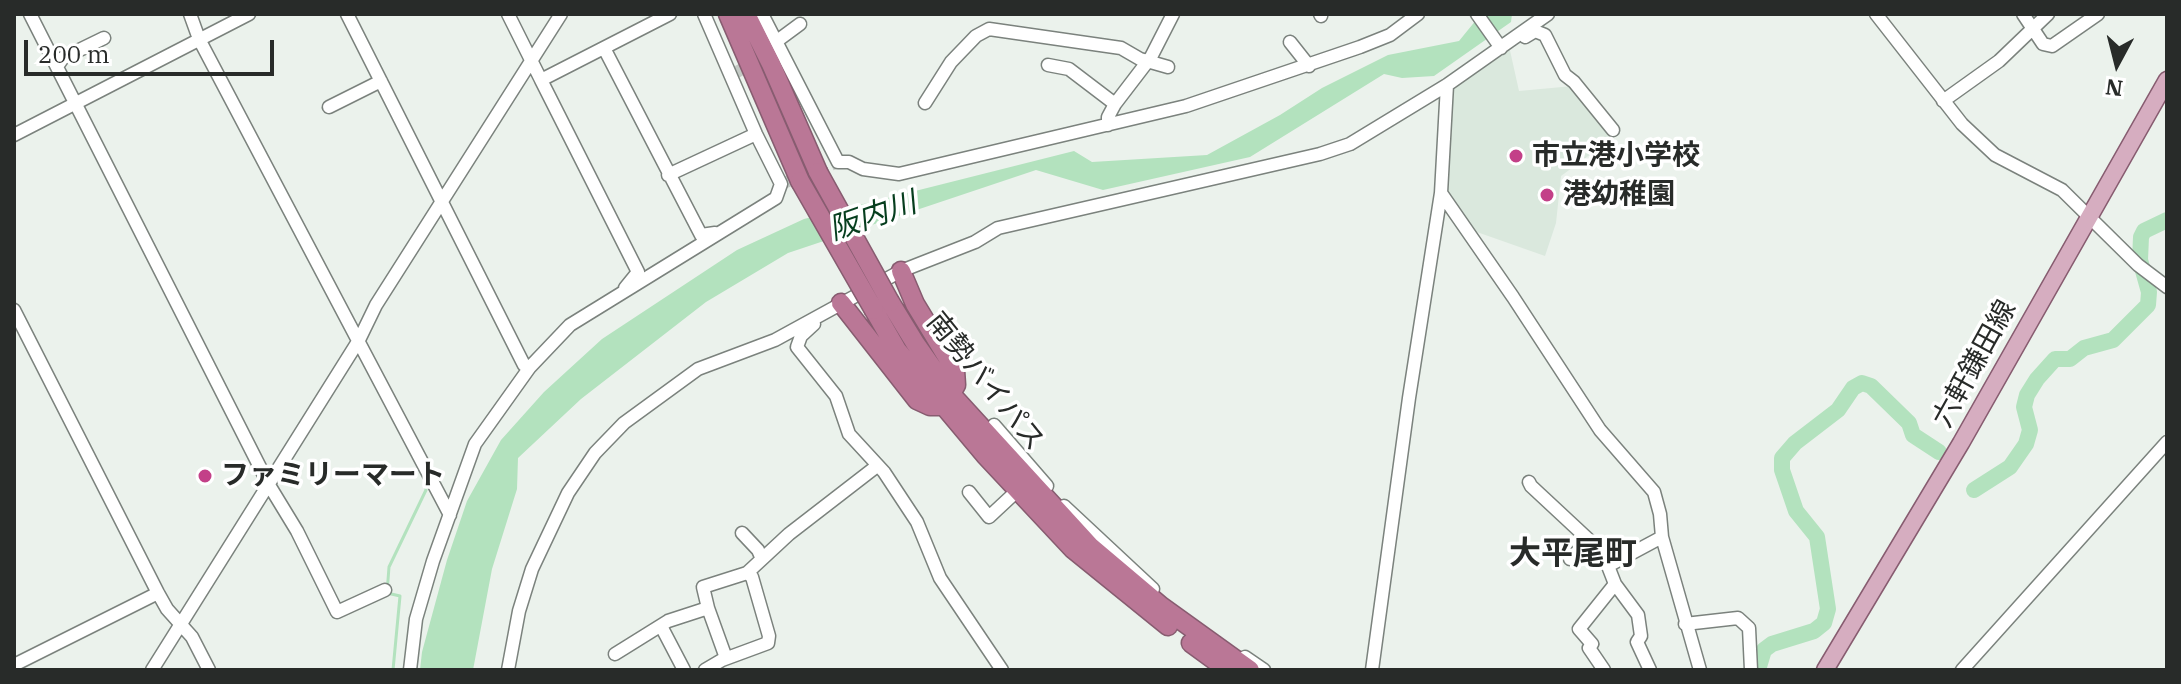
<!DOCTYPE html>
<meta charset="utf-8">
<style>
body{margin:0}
#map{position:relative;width:2181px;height:684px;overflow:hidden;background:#ebf2ec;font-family:"IBM Plex Serif",serif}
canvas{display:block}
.frame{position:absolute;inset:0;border:16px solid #282b29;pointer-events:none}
.north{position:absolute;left:2077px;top:24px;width:80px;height:80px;-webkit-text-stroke:6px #fff;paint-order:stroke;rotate:187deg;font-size:22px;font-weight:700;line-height:32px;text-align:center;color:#282b29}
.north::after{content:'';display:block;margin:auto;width:28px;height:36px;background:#282b29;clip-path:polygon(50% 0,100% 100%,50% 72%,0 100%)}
.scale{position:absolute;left:24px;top:40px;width:250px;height:36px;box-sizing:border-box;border:4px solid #282b29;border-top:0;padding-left:10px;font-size:24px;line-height:28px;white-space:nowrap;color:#282b29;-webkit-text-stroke:6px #fff;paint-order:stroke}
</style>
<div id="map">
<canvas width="2181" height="684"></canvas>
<div class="frame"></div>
<div class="north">N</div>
<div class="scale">200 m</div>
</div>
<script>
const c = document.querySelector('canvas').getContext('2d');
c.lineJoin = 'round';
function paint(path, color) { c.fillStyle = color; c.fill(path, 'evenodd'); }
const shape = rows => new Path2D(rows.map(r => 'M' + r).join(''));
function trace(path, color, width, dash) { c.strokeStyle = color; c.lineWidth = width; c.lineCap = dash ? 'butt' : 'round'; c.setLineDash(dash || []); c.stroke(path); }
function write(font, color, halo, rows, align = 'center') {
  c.font = font + ' "IBM Plex Serif","Noto Sans JP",serif'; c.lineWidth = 7; c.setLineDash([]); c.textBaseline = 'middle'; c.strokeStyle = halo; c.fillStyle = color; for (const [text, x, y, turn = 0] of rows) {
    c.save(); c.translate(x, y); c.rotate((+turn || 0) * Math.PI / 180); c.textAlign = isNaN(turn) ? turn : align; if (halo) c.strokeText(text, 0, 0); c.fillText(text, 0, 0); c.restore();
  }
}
paint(shape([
 [1509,46,1519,91,1573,86,1614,137,1561,176,1556,223,1545,256,1474,231,1442,185,1451,88,1483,68,1484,64]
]), '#dae8dd');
paint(shape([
 [1481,14,1512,14,1511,22,1434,76,1402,78,1384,74,1250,157,1103,190,1036,170,788,253,706,302,581,399,518,458,517,489,492,569,473,670,420,670,422,652,447,560,467,501,501,440,544,392,602,339,737,250,804,219,1074,151,1092,162,1207,155,1280,115,1322,88,1388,55,1459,41]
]), '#b3e2be');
trace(shape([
 [393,670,400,596,387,593,389,567,426,490,424,477]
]), '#b3e2be', 3);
trace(shape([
 [1974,490,2010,467,2026,444,2030,430,2024,407,2027,395,2037,379,2055,359,2070,359,2084,348,2113,340,2148,305,2149,292,2140,260,2141,237,2144,231,2167,220],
 [1758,670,1764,650,1772,644,1814,631,1824,623,1828,609,1817,537,1796,511,1782,470,1782,458,1795,443,1838,410,1853,388,1862,383,1871,386,1909,423,1913,435,1939,452]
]), '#b3e2be', 16);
trace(shape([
 [731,75,774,52],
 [781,184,838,162]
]), '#c4cac5', 12, [12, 6]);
const minor = shape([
 [30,14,269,485,297,531,337,612,385,590],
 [190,14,199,39,450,515],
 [347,14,524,365,530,367],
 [508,14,541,80,670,14],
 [762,14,838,162,849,162,863,169,899,174,1186,106,1360,47,1390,35,1418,14],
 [1320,14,1321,16],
 [1477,14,1501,48],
 [1876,14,1962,124,1995,155,2062,190,2138,265,2167,287],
 [2023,14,2043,44,2052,46,2098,14],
 [1525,37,1535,31,1545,35,1565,75,1574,82,1613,130],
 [777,41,800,24],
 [1290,42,1309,66],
 [604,48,701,235,715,233],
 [58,65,63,58,104,38],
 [1048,65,1069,69,1115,104],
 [541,80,638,272,625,288],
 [1447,85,1441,193,1513,297,1600,430,1654,492,1660,514,1662,537,1700,670],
 [1943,101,1999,61,2048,14],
 [925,103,951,62,976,36,989,29,1121,48,1140,59,1168,67],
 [329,107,381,81],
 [1108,125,1108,117,1115,104,1151,57,1173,14],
 [14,135,249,14],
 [668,175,756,134],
 [14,310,158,593,167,609,192,637,209,670],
 [814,324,801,336,797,347,836,396,849,434,884,472,917,522,940,578,1002,670],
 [994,425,1047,486],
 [1529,482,1531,486,1589,540,1608,566],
 [969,492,989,517,1018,490],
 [1064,506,1153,589],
 [742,533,758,550,761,557],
 [1570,559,1589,540],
 [708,608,726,658],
 [1685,624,1738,618,1749,628,1751,670],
 [661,626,684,670],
 [615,654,668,621,708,608,703,587,747,573,789,534,877,466],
 [1245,657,1264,670],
 [14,665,158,593],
 [152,670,359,340,376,305,561,14],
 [410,670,416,619,433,561,475,444,530,367,570,325,776,198,781,184,756,134,704,14],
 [508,670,519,611,532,569,568,493,595,453,624,423,698,369,775,340,901,271,975,242,998,228,1320,154,1350,144,1447,85,1548,14],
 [705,670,722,660,768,643,769,636,752,577,747,573],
 [1372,670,1409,398,1441,193],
 [1604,670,1589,648,1592,644,1579,629,1615,584],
 [1650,670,1637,642,1641,636,1638,615,1615,584,1608,566,1662,537],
 [1962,670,2167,442]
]);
const major = shape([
 [1825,670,1961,443,2167,80]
]);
const highway = shape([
 [728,14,800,181],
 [746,14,771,64,818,172],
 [901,271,915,304,955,370,956,385,951,394],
 [890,302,915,343,951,394,1090,546,1161,606,1250,670],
 [841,303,917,400,930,406,943,406],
 [874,310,897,350,985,455,1073,549,1168,626],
 [1191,643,1228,670]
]);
trace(minor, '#7b827d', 15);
trace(major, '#875c70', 19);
trace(highway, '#875c70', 21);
trace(minor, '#fff', 12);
trace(major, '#d6adc0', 16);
trace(highway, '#ba7796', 18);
const highwayBridge = shape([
 [818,172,890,302],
 [800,181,874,310]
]);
trace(highwayBridge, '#875c70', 21, []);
trace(highwayBridge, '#ba7796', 18);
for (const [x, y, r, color] of [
 [1516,156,8,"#c34088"],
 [1547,195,8,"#c34088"],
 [205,476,8,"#c34088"]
]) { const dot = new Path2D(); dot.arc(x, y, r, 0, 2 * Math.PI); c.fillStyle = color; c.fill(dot); trace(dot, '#fff', 3); }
write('bold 28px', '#282b29', '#fff', [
 ["市立港小学校",1532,156],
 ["港幼稚園",1563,195],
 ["ファミリーマート",221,476]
], 'left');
write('28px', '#282b29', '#fff', [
 ["六軒鎌田線",1975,364,-61],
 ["南勢バイパス",985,382,51]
]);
write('italic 30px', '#063e1e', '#fff', [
 ["阪内川",873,217,-19]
]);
write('bold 32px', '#282b29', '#fff', [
 ["大平尾町",1573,555]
]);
</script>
